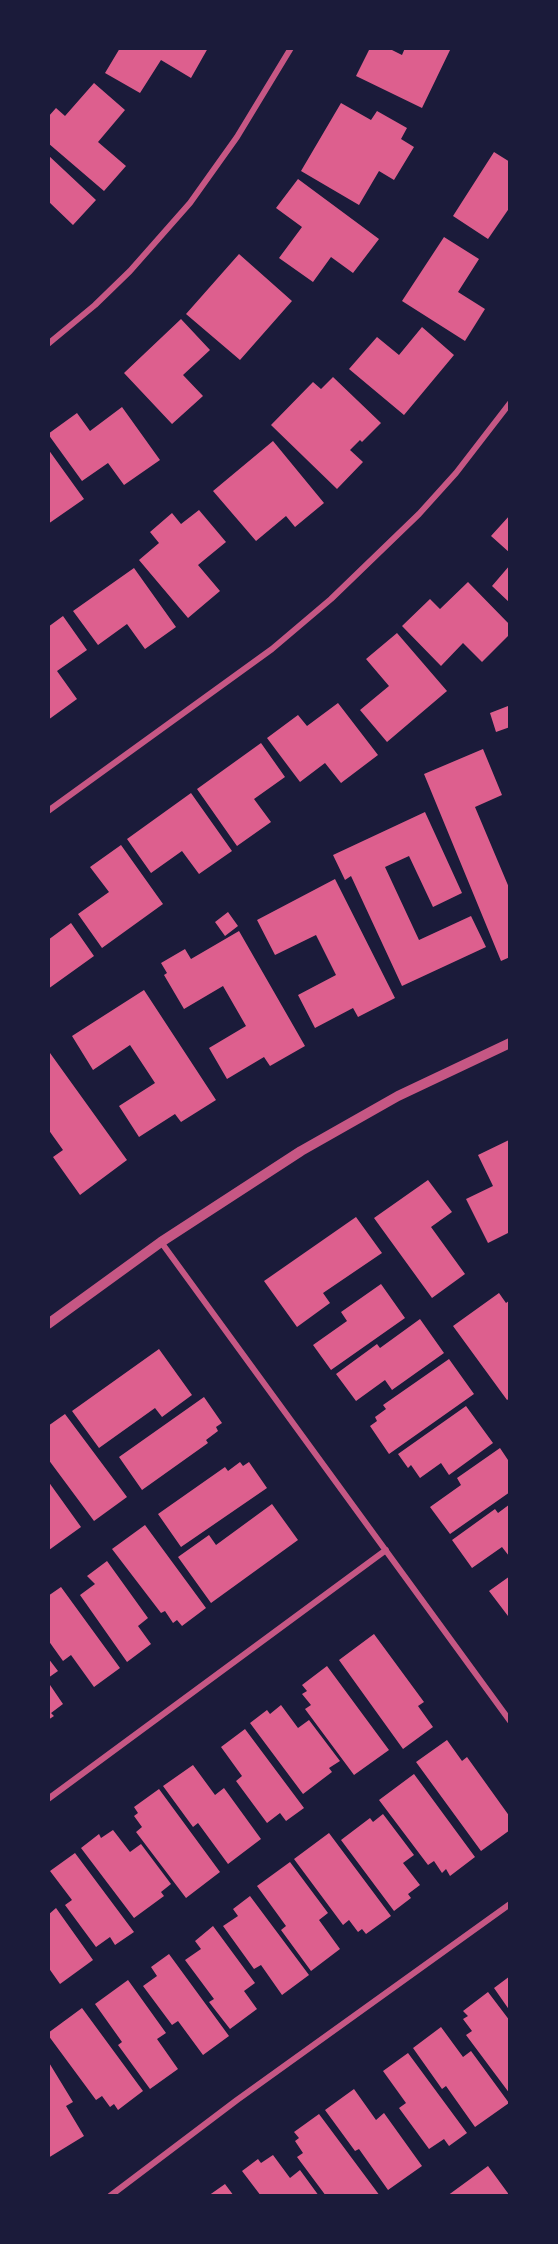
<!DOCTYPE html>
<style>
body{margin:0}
#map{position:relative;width:558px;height:2244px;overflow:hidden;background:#1b1b3a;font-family:Roboto,sans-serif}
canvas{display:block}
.frame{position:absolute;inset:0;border:50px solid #1b1b3a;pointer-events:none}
</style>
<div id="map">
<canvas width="558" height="2244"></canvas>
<div class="frame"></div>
</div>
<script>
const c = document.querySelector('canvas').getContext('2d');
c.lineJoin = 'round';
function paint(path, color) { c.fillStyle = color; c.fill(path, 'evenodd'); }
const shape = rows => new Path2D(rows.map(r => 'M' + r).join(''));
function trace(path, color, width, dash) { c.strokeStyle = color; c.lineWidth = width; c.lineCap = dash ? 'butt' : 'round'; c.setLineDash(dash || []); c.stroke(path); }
paint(shape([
 [120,48,208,48,191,78,161,60,140,93,105,73],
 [370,48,388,48,402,55,405,48,451,48,422,108,356,76],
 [94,83,125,110,98,142,126,166,104,191,48,143,48,117,56,108,65,116],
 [341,103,371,120,377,111,407,128,401,139,414,147,394,180,379,171,359,205,301,171],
 [494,152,510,162,510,207,488,239,453,216],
 [48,155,96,200,73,225,48,201],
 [298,179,379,239,353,273,331,257,313,282,279,258,302,227,276,208],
 [444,237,479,259,458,292,485,309,465,341,402,301],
 [239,254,292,301,240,360,186,314],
 [181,319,210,350,183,375,203,396,172,424,124,373],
 [422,327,454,355,404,415,349,369,377,337,399,355],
 [333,377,381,423,362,442,360,440,350,450,363,462,337,489,271,425,313,382,321,389],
 [122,407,160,460,124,485,108,463,82,481,48,434,77,413,90,431],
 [273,441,324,503,295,527,286,516,256,541,213,491],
 [48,449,84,499,48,524],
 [199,510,226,542,198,565,220,591,188,618,139,560,159,543,150,532,172,513,181,524],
 [510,515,510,553,491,536],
 [510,565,510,603,492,586],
 [134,568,176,627,145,649,127,624,98,645,73,611],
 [468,582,510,625,510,634,482,662,463,643,441,666,402,626,430,599,440,609],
 [63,616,87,650,57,671,77,699,48,720,48,627],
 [397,633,447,691,387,742,360,710,389,686,366,659],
 [338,703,378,755,341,783,325,763,300,782,267,738,298,715,307,726],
 [508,706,510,727,496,732,490,713],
 [261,743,285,777,254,799,271,822,237,846,197,789],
 [483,749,502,795,475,807,510,890,510,957,501,961,424,774],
 [191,793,232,851,199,874,182,851,151,873,127,839],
 [425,812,462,893,433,907,409,856,385,867,419,940,471,916,486,947,402,986,351,876,345,880,333,855],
 [121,845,163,904,102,948,78,914,109,892,90,867],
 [335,879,395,998,358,1017,353,1008,315,1028,298,995,336,975,316,935,275,955,257,920],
 [228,912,238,926,225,936,215,922],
 [71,923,94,956,48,989,48,940],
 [239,931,305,1046,270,1066,264,1057,227,1079,209,1048,246,1026,223,986,184,1009,164,975,167,973,161,963,185,949,191,959],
 [144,990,216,1100,181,1122,175,1114,139,1137,119,1106,155,1083,130,1045,93,1070,72,1036],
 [50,1053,127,1160,80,1195,53,1157,63,1150,48,1129,48,1054],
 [509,1140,510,1232,488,1243,466,1199,493,1186,478,1155],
 [428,1180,452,1212,431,1227,465,1274,432,1298,374,1218],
 [356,1217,382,1253,323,1293,330,1303,297,1327,264,1281],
 [381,1284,405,1318,331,1370,313,1345,347,1321,341,1312],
 [499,1293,506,1303,510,1300,510,1398,507,1400,453,1326],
 [420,1319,444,1353,392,1390,385,1380,356,1401,336,1374,377,1344,380,1348],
 [159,1349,192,1395,162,1417,155,1408,99,1448,72,1411],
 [449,1359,474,1394,389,1454,370,1426,377,1421,375,1417,386,1409,383,1405],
 [204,1397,222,1423,216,1427,218,1431,206,1440,208,1443,142,1490,119,1457],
 [466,1406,493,1443,449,1475,441,1463,420,1478,411,1465,408,1468,398,1454],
 [65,1414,127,1497,94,1521,48,1459,50,1453,48,1426],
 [500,1448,510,1463,510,1492,450,1534,430,1507,461,1485,457,1478],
 [240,1462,243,1466,249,1462,267,1488,181,1547,158,1514,225,1467,228,1471],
 [48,1481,81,1527,49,1550,48,1548],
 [272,1504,298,1540,211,1603,178,1557,209,1535,216,1545],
 [510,1504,510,1555,509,1556,502,1547,472,1568,452,1540,495,1509,498,1513],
 [145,1525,206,1608,182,1626,177,1620,173,1623,165,1611,161,1613,112,1549],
 [107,1561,148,1618,138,1626,151,1644,127,1662,80,1595,95,1584,87,1576],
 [510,1576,510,1615,508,1616,489,1591],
 [61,1587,120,1668,94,1687,71,1655,63,1661,48,1640,48,1609,50,1608,48,1596],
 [374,1634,424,1702,418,1706,433,1727,403,1749,339,1660],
 [48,1658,58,1671,48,1678],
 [327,1666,389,1750,354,1775,305,1709,311,1705,302,1694,307,1691,302,1685],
 [48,1682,63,1704,51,1713,54,1716,48,1720],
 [281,1705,298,1728,309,1720,340,1761,329,1768,332,1772,303,1794,250,1723,267,1710,270,1714],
 [245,1729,304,1808,286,1821,280,1813,267,1823,236,1781,242,1776,221,1747],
 [447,1740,462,1761,467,1757,510,1817,510,1830,481,1851,416,1762],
 [193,1765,215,1795,224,1788,261,1839,228,1864,198,1823,193,1827,163,1786],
 [414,1774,475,1857,450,1876,446,1869,442,1873,434,1861,428,1865,379,1800],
 [159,1789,220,1872,186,1898,136,1832,142,1827,134,1816,138,1813,134,1807],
 [383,1814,414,1855,403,1863,420,1885,408,1894,411,1898,394,1911,341,1840,370,1818,373,1822],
 [113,1830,130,1852,141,1844,171,1884,161,1892,164,1896,134,1918,81,1848,99,1834,101,1838],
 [329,1833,391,1916,366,1934,362,1929,358,1932,349,1920,343,1925,294,1859],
 [75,1853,134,1932,115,1945,110,1937,96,1947,65,1905,72,1900,50,1871],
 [290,1862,328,1913,319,1920,340,1949,311,1971,281,1930,286,1926,257,1886],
 [250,1896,309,1975,282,1995,261,1965,254,1969,223,1926,238,1916,233,1909],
 [56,1908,93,1960,60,1984,48,1967,48,1915],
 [213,1926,255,1983,244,1991,257,2009,230,2029,209,2002,214,1999,185,1960,201,1949,195,1941],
 [169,1954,229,2036,203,2055,178,2021,172,2025,143,1986,157,1976,151,1967],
 [510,1976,510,2011,494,1988],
 [128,1980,166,2033,157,2039,178,2069,150,2089,118,2045,122,2042,95,2004],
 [488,1992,510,2021,510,2094,466,2035,472,2031,463,2019,468,2016,463,2011],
 [82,2008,143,2091,118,2110,114,2104,110,2107,102,2096,96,2100,48,2035,48,2033],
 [441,2027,463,2057,471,2051,509,2103,475,2127,446,2086,442,2089,413,2048],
 [408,2053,467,2133,449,2146,444,2139,429,2149,399,2108,406,2103,383,2071],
 [48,2061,73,2102,66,2106,84,2136,48,2158],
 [354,2089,376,2120,384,2113,422,2166,388,2190,359,2149,355,2151,325,2110],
 [319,2114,380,2196,326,2196,297,2157,303,2153,295,2141,299,2138,294,2132],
 [273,2155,290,2178,300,2170,319,2196,261,2196,242,2171,258,2159,261,2163],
 [488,2166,510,2196,447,2196],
 [225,2184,234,2196,208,2196]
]), '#dd5f8e');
trace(shape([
 [48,344,95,305,130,271,190,203,237,137,291,48],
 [48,811,272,649,331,599,419,514,456,473,510,403],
 [161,1242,510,1721],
 [48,1799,386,1550],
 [110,2196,237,2100,510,1904]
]), '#c65784', 6);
trace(shape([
 [48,1324,161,1242,301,1151,398,1096,510,1043]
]), '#c65784', 10);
</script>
